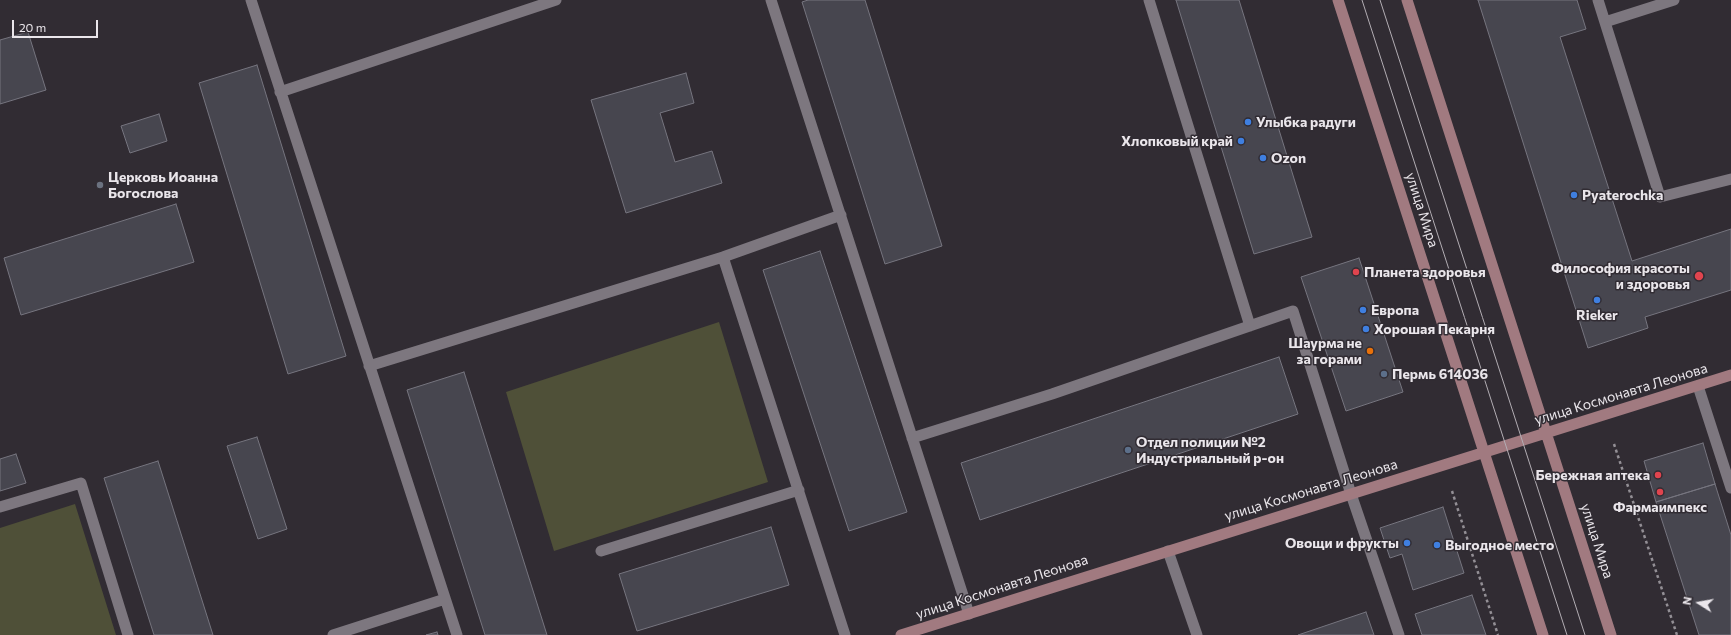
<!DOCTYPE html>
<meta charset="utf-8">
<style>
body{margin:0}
#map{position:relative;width:1731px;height:635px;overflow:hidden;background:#312c33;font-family:Commissioner,sans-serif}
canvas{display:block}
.north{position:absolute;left:1679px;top:583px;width:40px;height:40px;-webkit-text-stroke:3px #312c33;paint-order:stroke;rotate:281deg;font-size:11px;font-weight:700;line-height:16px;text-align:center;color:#eae6eb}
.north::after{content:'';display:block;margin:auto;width:14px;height:18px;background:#eae6eb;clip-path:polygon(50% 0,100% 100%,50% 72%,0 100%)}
.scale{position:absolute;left:12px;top:20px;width:86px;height:18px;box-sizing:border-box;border:2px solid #eae6eb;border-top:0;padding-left:5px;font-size:12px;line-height:14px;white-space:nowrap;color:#eae6eb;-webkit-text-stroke:3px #312c33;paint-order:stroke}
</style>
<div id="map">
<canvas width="1731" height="635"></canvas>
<div class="north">N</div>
<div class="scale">20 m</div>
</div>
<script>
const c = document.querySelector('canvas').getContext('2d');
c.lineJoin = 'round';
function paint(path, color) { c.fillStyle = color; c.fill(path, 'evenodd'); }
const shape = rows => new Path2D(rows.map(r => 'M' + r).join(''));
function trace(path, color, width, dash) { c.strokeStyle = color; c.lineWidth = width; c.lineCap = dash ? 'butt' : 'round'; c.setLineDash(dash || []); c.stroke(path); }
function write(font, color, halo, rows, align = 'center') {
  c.font = font + ' Commissioner,sans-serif'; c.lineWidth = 3; c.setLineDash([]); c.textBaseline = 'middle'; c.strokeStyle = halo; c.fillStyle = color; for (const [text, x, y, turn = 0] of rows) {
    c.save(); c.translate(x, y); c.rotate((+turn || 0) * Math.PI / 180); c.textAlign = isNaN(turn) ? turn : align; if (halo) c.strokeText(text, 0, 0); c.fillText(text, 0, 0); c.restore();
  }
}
paint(shape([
 [719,322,768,482,554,551,506,392],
 [75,504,116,635,0,635,0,528]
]), '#4f5038');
const building = shape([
 [808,0,865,0,942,246,885,264,802,2,808,0],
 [1176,0,1239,0,1312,237,1254,254,1176,0],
 [1478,0,1577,0,1586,29,1560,37,1632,261,1731,229,1731,290,1645,317,1648,328,1588,348,1478,0],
 [28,32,46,90,0,104,0,40,28,32],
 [257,65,346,356,288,374,199,83,257,65],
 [686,73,694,103,660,113,675,162,712,151,722,183,626,213,591,100,686,73],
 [159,114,167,141,130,153,121,126,159,114],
 [176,204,194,262,21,315,4,258,176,204],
 [820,251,907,512,849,531,763,270,820,251],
 [1359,258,1403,392,1346,411,1301,277,1359,258],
 [1279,357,1298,414,980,520,961,463,1279,357],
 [464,372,547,635,485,635,407,390,464,372],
 [257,437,287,529,258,539,227,446,257,437],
 [1703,443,1715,484,1656,502,1644,461,1703,443],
 [16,454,26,483,0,491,0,459,16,454],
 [158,461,213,635,154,635,104,478,158,461],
 [1715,484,1731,535,1731,635,1699,635,1656,502,1715,484],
 [1443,507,1464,573,1413,590,1402,554,1390,558,1380,528,1443,507],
 [771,527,789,585,637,631,619,574,771,527],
 [1472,595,1486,635,1422,635,1415,614,1472,595],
 [1366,612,1374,635,1298,635,1366,612],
 [437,632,438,635,426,635,437,632]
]);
paint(building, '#47464f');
trace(building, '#76757f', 1);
trace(shape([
 [1614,444,1677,635],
 [1452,491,1498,635]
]), '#938f95', 2.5, [3, 3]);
trace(shape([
 [251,0,457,635],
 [771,0,969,614],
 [1149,0,1250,326],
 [1598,0,1660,197,1731,179],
 [1605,22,1674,0],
 [280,92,556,0],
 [723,257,845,635],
 [369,366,723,257,841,215],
 [1698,386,1731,488],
 [912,438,1052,394,1293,311,1351,494,1399,635],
 [0,507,81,483,128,635],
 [601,551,799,490],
 [1168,551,1197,635],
 [333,635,445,599]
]), '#7d777f', 11);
trace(shape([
 [1338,0,1543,635],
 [1407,0,1611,635],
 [901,635,1731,375]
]), '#a17a80', 11);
trace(shape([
 [1362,0,1567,635],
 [1380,0,1585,635]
]), '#b3aeb4', 1);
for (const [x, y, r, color] of [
 [1248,122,4,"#3f7fe0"],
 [1241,141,4,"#3f7fe0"],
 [1263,158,4,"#3f7fe0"],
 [100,185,4,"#6b7280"],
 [1574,195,4,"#3f7fe0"],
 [1356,272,4,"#e0444e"],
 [1699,276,5,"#e0444e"],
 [1597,300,4,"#3f7fe0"],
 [1363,310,4,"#3f7fe0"],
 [1366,329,4,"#3f7fe0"],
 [1370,351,4,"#e8710a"],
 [1384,374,4,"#5c6f8a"],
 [1128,450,4,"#5c6f8a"],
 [1658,475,4,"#e0444e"],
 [1660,492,4,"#e0444e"],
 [1407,543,4,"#3f7fe0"],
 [1437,545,4,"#3f7fe0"]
]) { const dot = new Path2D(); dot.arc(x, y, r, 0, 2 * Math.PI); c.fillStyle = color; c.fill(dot); trace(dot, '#312c33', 1.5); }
write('bold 14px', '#eae6eb', '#312c33', [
 ["Улыбка радуги",1256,122],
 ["Хлопковый край",1233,141,"right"],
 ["Ozon",1271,158],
 ["Церковь Иоанна",108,177],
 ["Богослова",108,193],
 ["Pyaterochka",1582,195],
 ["Философия красоты",1690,268,"right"],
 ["и здоровья",1690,284,"right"],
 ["Планета здоровья",1364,272],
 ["Европа",1371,310],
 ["Rieker",1597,315,"center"],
 ["Хорошая Пекарня",1374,329],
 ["Шаурма не",1362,343,"right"],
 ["за горами",1362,359,"right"],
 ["Пермь 614036",1392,374],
 ["Отдел полиции №2",1136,442],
 ["Индустриальный р-он",1136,458],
 ["Бережная аптека",1650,475,"right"],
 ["Фармаимпекс",1660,507,"center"],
 ["Овощи и фрукты",1399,543,"right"],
 ["Выгодное место",1445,545]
], 'left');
write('14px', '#eae6eb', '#312c33', [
 ["улица Мира",1422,210,72],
 ["улица Космонавта Леонова",1621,394,-17],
 ["улица Космонавта Леонова",1311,490,-17],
 ["улица Мира",1597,541,72],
 ["улица Космонавта Леонова",1002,587,-18]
]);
</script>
